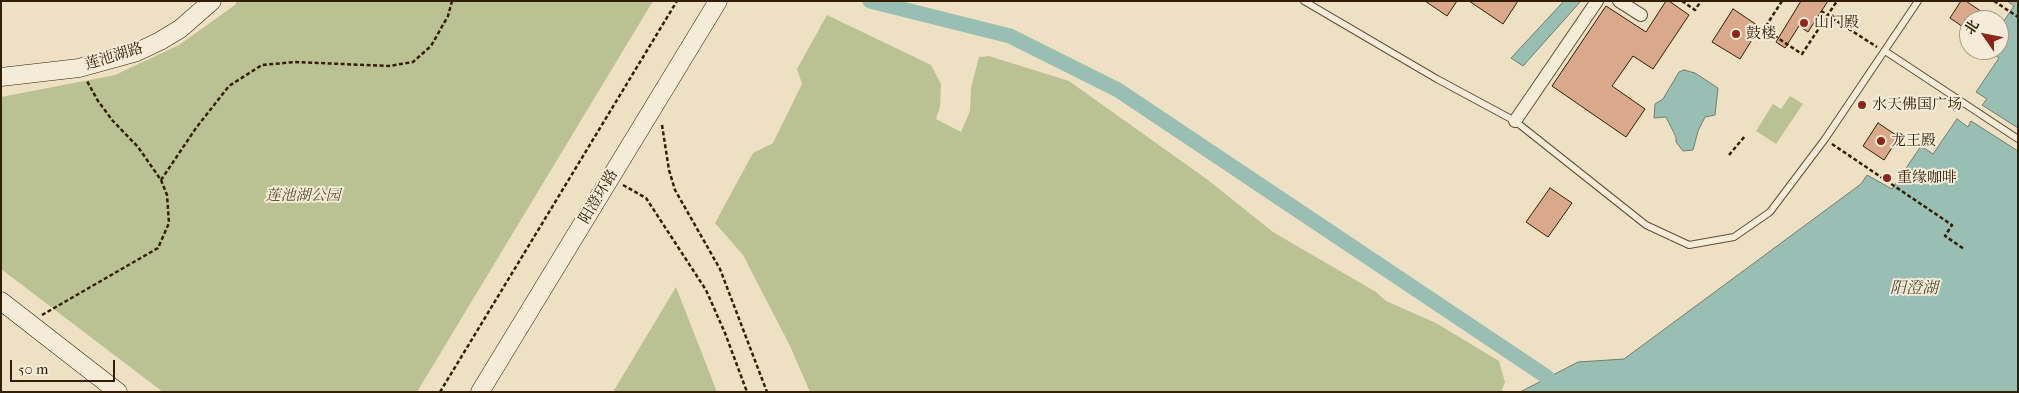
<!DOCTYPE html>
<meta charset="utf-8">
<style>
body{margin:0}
#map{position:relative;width:2019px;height:393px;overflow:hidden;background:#eee1c3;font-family:"IM FELL French Canon","Noto Serif SC",serif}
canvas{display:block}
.frame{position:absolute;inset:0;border:2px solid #341e03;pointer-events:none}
.north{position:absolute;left:1959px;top:10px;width:50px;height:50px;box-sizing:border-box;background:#f4ecd8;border:1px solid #a79a83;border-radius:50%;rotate:303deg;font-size:14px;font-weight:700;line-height:20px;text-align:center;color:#341e03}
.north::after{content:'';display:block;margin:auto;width:18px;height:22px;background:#8f2418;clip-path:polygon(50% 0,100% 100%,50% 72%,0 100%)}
.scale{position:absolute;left:10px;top:360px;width:105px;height:22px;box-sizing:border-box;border:2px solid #341e03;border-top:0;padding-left:6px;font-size:15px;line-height:18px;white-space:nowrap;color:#341e03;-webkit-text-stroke:4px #f4ecd8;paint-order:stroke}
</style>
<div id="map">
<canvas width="2019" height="393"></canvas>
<div class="frame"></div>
<div class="north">北</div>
<div class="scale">50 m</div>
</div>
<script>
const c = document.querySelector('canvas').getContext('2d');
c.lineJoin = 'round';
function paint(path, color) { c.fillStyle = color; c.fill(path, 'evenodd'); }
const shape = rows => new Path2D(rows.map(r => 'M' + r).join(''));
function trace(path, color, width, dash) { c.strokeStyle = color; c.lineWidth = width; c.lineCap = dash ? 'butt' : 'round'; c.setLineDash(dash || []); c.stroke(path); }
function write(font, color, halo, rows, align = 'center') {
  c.font = font + ' "IM FELL French Canon","Noto Serif SC",serif'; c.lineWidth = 4; c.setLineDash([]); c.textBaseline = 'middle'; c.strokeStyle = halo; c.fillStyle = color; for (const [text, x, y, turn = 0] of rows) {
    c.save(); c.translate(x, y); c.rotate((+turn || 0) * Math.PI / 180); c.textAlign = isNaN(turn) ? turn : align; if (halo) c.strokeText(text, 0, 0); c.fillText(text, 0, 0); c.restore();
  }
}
paint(shape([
 [237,1,653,1,417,392,163,392,1,269,1,97,115,75,179,45,235,5],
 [827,15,931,65,941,84,940,107,936,119,961,132,970,111,971,88,979,57,989,56,1069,81,1208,180,1273,232,1376,292,1386,301,1436,323,1499,361,1505,382,1501,392,810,392,790,346,743,255,715,223,753,153,773,143,802,84,797,69],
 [1790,96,1803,104,1776,144,1756,131,1773,104,1781,109],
 [676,287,717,392,613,392]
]), '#bac293');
const water = shape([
 [1564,1,1581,1,1523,66,1511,58,1564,1],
 [2007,1,2018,1,2018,128,1982,105,1987,99,1976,92,1999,58,1988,50,1999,50,1999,28,2014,6,2007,1],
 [1684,70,1695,73,1718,88,1715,115,1705,117,1698,131,1693,150,1683,151,1676,142,1676,137,1666,117,1654,118,1655,104,1663,99,1679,72,1684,70],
 [1957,119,1968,127,1971,121,2018,151,2018,392,1520,392,1578,362,1624,359,1861,184,1867,175,1892,189,1921,146,1933,154,1957,119]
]);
paint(water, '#99beb4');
trace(water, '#717e6d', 1);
trace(shape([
 [870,1,1010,36,1118,90,1547,377]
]), '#99beb4', 15);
const building = shape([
 [1425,1,1457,1,1447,16,1425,1],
 [1469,1,1518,1,1503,24,1469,1],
 [1666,1,1669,1,1689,15,1653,69,1633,56,1612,86,1645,109,1626,137,1552,86,1606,6,1646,32,1666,1],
 [1801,1,1828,1,1808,32,1799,26,1785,48,1776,42,1801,1],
 [1961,1,1966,1,1982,12,1977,20,1969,20,1969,31,1950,18,1961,1],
 [1733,9,1760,27,1740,59,1712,42,1733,9],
 [1878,123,1899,137,1884,160,1863,146,1878,123],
 [1550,188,1572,203,1548,237,1526,222,1550,188]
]);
paint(building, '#daa98b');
trace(building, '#341e03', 1);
const lane = shape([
 [1304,1,1437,79,1515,121,1646,225,1689,245,1734,237,1770,212,1825,139,1918,1],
 [1885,51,2018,139]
]);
const street = shape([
 [1619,1,1641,15],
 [1515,121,1597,1]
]);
const secondary = shape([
 [1,77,79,68,137,52,160,41,180,29,212,1],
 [1,301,118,392],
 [480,392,718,1]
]);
trace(lane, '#624f33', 8);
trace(street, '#624f33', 14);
trace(secondary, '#341e03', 19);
trace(shape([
 [1682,1,1695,10,1701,1],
 [1782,1,1764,29,1802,54,1837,1],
 [1994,1,2018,17],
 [1821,11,1877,47],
 [662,125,669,170,675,190,720,269,767,392],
 [1832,144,1952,225,1945,236,1964,249],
 [1729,155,1745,136],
 [161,180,196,128,229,86,262,65,295,62,389,66,413,62,431,46,448,16,452,1],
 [623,185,646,198,706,290,725,333,747,392],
 [42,315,158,248,169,223,167,195,161,180,138,147,113,121,98,101,87,81],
 [440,392,677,1]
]), '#341e03', 2.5, [4, 2.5]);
trace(lane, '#f4ecd8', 6);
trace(street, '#f4ecd8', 12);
trace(secondary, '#f4ecd8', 18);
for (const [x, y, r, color] of [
 [1804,23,5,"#8f2418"],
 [1736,34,5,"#8f2418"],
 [1862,105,5,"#8f2418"],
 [1881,141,5,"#8f2418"],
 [1887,178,5,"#8f2418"]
]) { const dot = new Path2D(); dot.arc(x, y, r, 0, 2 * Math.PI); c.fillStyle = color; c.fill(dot); trace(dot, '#f4ecd8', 2); }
write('15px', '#341e03', '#f4ecd8', [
 ["山门殿",1814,23],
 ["鼓楼",1746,34],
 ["水天佛国广场",1872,105],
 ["龙王殿",1891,141],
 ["重缘咖啡",1897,178]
], 'left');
write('15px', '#341e03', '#f4ecd8', [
 ["莲池湖路",114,57,-17],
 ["阳澄环路",599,197,-59]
]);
write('italic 15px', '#5c4f2e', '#f4ecd8', [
 ["莲池湖公园",303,196]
]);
write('italic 16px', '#524e38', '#f4ecd8', [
 ["阳澄湖",1914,289]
]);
</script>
